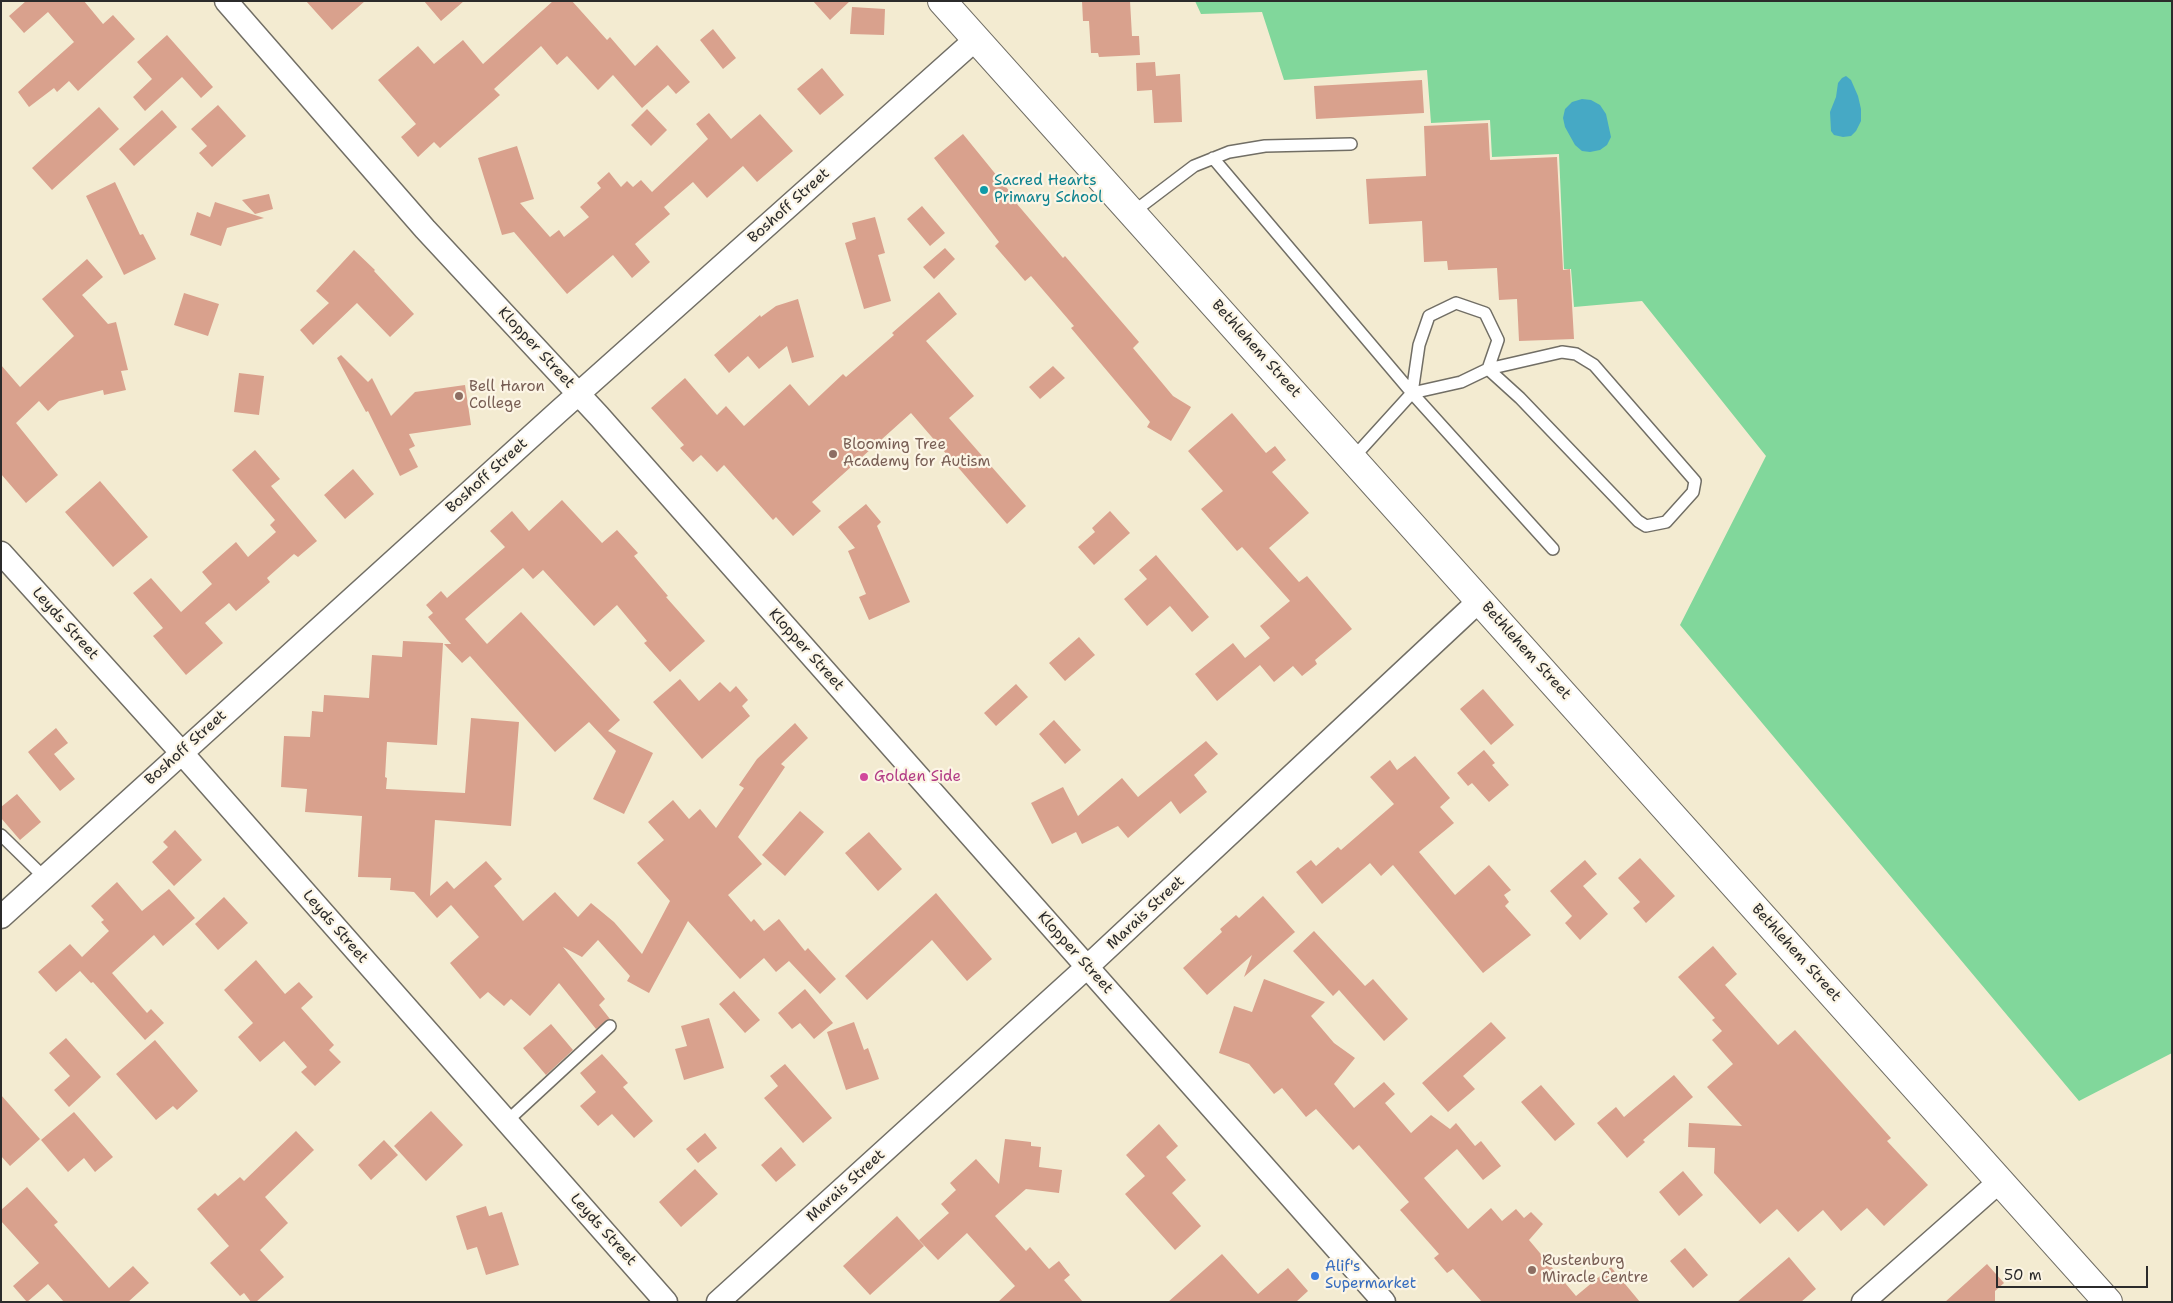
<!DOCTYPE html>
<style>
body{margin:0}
#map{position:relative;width:2173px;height:1303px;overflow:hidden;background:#f3ebd1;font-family:"Shantell Sans",sans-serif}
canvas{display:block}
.frame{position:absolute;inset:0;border:2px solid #2b2b2b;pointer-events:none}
.scale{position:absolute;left:1996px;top:1266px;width:152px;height:22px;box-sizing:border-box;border:2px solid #2b2b2b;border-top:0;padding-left:6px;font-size:15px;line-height:18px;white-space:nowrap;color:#2b2b2b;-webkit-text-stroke:4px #fcf5e5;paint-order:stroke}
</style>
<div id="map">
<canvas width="2173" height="1303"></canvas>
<div class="frame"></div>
<div class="scale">50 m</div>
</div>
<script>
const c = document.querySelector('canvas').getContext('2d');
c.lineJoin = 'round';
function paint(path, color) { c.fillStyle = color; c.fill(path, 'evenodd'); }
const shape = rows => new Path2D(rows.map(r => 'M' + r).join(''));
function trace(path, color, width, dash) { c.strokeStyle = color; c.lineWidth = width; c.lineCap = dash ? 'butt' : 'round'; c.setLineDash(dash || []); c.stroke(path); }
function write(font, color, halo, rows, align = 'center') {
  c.font = font + ' "Shantell Sans",sans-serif'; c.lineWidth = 4.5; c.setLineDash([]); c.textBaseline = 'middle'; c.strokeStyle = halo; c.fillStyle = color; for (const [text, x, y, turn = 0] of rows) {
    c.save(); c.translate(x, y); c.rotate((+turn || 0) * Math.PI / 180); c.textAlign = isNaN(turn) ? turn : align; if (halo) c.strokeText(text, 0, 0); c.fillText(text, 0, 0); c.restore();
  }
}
paint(shape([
 [1195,1,2172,1,2172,1053,2079,1101,1680,625,1766,456,1642,301,1574,307,1571,269,1564,269,1559,154,1492,157,1490,120,1431,123,1427,70,1284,80,1262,12,1201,14]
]), '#81d79b');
paint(shape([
 [1846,76,1851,80,1858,96,1861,109,1861,121,1856,131,1851,136,1843,137,1834,135,1831,131,1830,112,1836,97,1838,83,1842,78],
 [1582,99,1591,100,1600,105,1606,114,1611,137,1607,145,1600,150,1590,152,1582,151,1575,145,1565,127,1563,118,1565,109,1572,102]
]), '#46a9c5');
paint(shape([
 [26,1,84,1,103,24,113,15,135,39,78,91,69,81,57,92,54,88,29,107,18,92,74,42,48,12,24,33,9,16],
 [306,1,365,1,332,30],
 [424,1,464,1,441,21],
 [553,1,572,1,607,40,610,37,635,66,657,45,690,82,676,94,668,85,642,108,613,75,598,90,567,56,557,65,541,46,494,89,500,95,440,148,434,142,418,157,401,137,416,124,378,80,418,46,434,64,463,40,483,64],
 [813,1,850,1,830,20],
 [1082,1,1130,1,1132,36,1139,36,1140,55,1099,57,1098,53,1091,53,1089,21,1083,21],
 [852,7,885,9,884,35,850,34],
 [713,29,736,58,723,69,700,40],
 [167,35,213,87,201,98,182,77,145,111,133,97,152,79,137,62],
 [1155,62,1156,76,1180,74,1182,122,1154,123,1152,90,1137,91,1136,63],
 [822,68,844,95,820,115,797,89],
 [1422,80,1424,113,1316,119,1314,86],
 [218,105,246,136,212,167,199,153,207,146,191,129],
 [99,107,119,129,52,190,32,168],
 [647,109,667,130,651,146,631,125],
 [162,110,177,127,134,166,119,149],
 [709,113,731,139,760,114,793,151,757,182,743,166,707,198,693,182,664,207,670,214,635,244,650,262,632,278,613,255,567,294,514,232,502,235,478,158,517,146,534,199,520,203,550,237,559,230,564,237,589,217,580,207,601,188,597,183,609,172,621,187,627,181,633,187,641,180,652,192,708,139,696,124],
 [1488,123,1490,160,1557,157,1563,270,1570,269,1574,339,1519,341,1517,299,1499,300,1497,268,1448,270,1447,261,1424,262,1422,221,1369,224,1366,179,1426,176,1424,126],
 [963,134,1019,203,1017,204,1063,258,1065,256,1139,342,1133,348,1173,396,1191,407,1171,441,1147,427,1150,422,1071,328,1074,326,1031,276,1025,281,995,246,999,242,934,158],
 [115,182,140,235,143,234,156,259,124,275,86,196],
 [269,194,273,209,255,214,242,200],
 [215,202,264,218,227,228,221,246,190,235,197,212,210,217],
 [922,206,945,233,930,246,907,219],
 [875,217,885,253,878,255,891,301,864,309,845,243,856,239,852,223],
 [945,248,955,259,934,279,923,267],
 [354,250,375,270,374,271,414,314,390,337,357,303,313,345,300,330,329,303,316,291],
 [87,259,103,277,82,295,108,324,116,322,128,370,121,371,126,390,104,395,103,390,59,401,48,411,39,401,16,423,58,475,26,503,1,474,1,365,20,387,74,336,42,299],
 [939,292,957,314,926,341,974,396,949,418,1026,506,1007,524,911,413,812,502,821,511,793,536,776,517,773,520,724,465,717,472,701,455,693,462,680,448,684,445,651,408,685,378,717,415,726,406,744,426,790,384,809,406,843,374,846,377,894,335,892,333],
 [184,293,219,304,208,336,174,325],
 [798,299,814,357,792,363,787,346,759,369,748,356,729,373,714,355,760,315,761,317,776,306],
 [341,355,368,382,372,378,391,416,415,392,465,385,471,425,409,434,415,446,409,449,418,467,400,476,368,411,366,412,337,358],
 [1053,366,1065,378,1040,399,1029,387],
 [239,373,264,376,259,415,234,412],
 [1232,413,1266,453,1275,446,1286,460,1272,472,1309,513,1269,548,1299,582,1307,576,1352,629,1315,660,1317,664,1302,676,1293,666,1274,682,1260,665,1217,701,1195,674,1233,643,1245,658,1270,638,1260,626,1290,601,1242,547,1237,551,1201,509,1223,491,1188,451],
 [255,450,280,479,271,486,317,541,298,557,294,554,267,578,270,582,236,611,229,603,205,623,223,643,186,675,153,636,163,628,133,593,151,578,181,612,212,584,202,572,236,542,248,557,276,532,270,525,275,520,232,470],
 [353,469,374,494,345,519,324,495],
 [100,481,148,537,113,567,65,512],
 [562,500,602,543,617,530,638,553,634,556,668,596,666,597,705,641,670,672,644,643,647,641,617,605,594,626,543,570,533,579,523,568,465,619,487,644,521,612,620,720,608,731,653,753,624,814,593,799,616,751,589,722,555,752,470,656,462,663,444,644,451,644,428,617,433,613,426,605,441,591,447,598,505,547,490,531,512,511,529,531],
 [866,504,881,522,877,526,910,602,869,620,859,597,866,594,848,551,855,548,838,527],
 [1110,511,1130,533,1094,565,1078,547,1095,532,1092,528],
 [1156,555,1209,617,1192,632,1170,606,1147,626,1124,599,1147,579,1139,570],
 [1079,637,1095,655,1065,681,1049,663],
 [403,641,443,643,437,745,387,742,385,777,387,778,386,789,465,793,471,718,519,722,511,826,435,820,430,896,447,881,454,889,486,861,502,879,494,886,523,921,555,892,578,917,591,903,614,922,642,954,670,901,637,863,664,840,648,822,673,800,689,819,700,809,716,828,744,788,739,785,757,759,795,723,808,738,781,764,785,767,738,837,762,864,728,895,751,922,754,919,764,931,779,919,805,951,808,948,836,979,820,994,789,961,776,972,764,958,740,979,688,921,649,993,627,981,630,976,598,940,582,957,563,947,605,999,599,1005,610,1019,596,1029,559,983,530,1016,511,999,504,1006,488,992,480,999,450,963,479,937,451,905,437,918,414,892,390,890,391,878,358,877,362,816,305,812,307,789,281,787,284,736,310,737,312,711,323,712,324,695,369,698,372,655,402,657],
 [680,679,699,701,720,682,730,692,736,686,748,700,742,706,750,716,702,759,653,702],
 [1016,684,1028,697,996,726,984,713],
 [1483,689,1514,725,1491,745,1460,709],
 [1054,720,1081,750,1065,764,1039,734],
 [56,728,68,743,54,754,75,779,60,791,28,752],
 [1206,741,1218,754,1194,775,1207,792,1180,814,1171,801,1128,838,1118,826,1082,844,1076,832,1052,844,1031,803,1063,787,1078,816,1122,778,1138,797],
 [1484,750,1495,763,1492,765,1509,785,1489,802,1472,783,1468,786,1457,773],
 [1415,756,1450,798,1440,807,1454,823,1419,852,1455,895,1489,865,1511,890,1504,895,1509,902,1505,906,1531,935,1483,973,1393,865,1381,876,1370,863,1322,904,1296,872,1311,860,1316,866,1338,847,1341,850,1394,804,1370,777,1390,760,1397,770],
 [17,794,41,822,20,840,1,818,1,807],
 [800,811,824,832,785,876,762,855],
 [175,830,202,860,174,886,152,862,168,847,163,842],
 [869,832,902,869,878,891,845,853],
 [1640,858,1675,896,1646,923,1633,908,1640,902,1618,878],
 [1585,860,1597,874,1583,886,1608,914,1580,940,1565,923,1572,916,1550,891],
 [117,882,142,911,169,889,195,918,163,946,154,935,112,973,147,1013,151,1009,164,1023,145,1040,93,982,91,983,80,971,56,992,38,972,70,944,82,957,109,931,101,922,104,920,91,906],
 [936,893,992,959,967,981,932,940,867,1000,845,976],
 [1263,896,1295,932,1244,977,1252,955,1207,995,1183,968,1222,932,1220,929,1236,915,1239,918],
 [224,897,248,923,218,950,195,924],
 [1314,931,1365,986,1373,979,1408,1019,1384,1041,1339,990,1333,996,1293,951],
 [1713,946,1737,974,1725,985,1778,1045,1795,1030,1891,1138,1887,1141,1928,1185,1884,1226,1867,1208,1841,1231,1823,1210,1798,1232,1777,1209,1760,1224,1714,1173,1715,1148,1688,1147,1689,1123,1742,1126,1707,1087,1733,1064,1712,1040,1722,1031,1712,1020,1715,1018,1678,977],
 [256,960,285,994,299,982,313,997,301,1008,334,1045,329,1050,341,1062,315,1086,301,1072,307,1067,284,1041,260,1062,238,1037,253,1023,224,990],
 [1264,979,1325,1002,1311,1016,1334,1043,1355,1058,1334,1084,1354,1108,1384,1082,1395,1094,1385,1103,1411,1133,1431,1115,1450,1129,1456,1123,1475,1146,1481,1141,1501,1166,1483,1180,1457,1149,1424,1178,1468,1229,1491,1208,1502,1221,1516,1209,1524,1218,1531,1212,1543,1224,1529,1240,1576,1296,1611,1267,1640,1302,1482,1302,1453,1269,1447,1273,1434,1258,1439,1254,1400,1210,1409,1202,1359,1145,1353,1150,1316,1109,1306,1117,1282,1088,1274,1094,1249,1064,1219,1053,1234,1006,1252,1012],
 [805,989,833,1023,814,1039,800,1023,792,1029,778,1013],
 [734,991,760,1020,745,1033,719,1004],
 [709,1018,724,1068,684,1080,675,1049,687,1046,681,1026],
 [854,1022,864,1050,868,1048,879,1079,846,1090,827,1032],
 [1491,1022,1506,1038,1463,1076,1475,1089,1448,1112,1422,1083],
 [551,1024,573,1050,546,1075,523,1048],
 [66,1038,101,1077,69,1107,54,1090,70,1076,49,1053],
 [155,1040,198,1091,177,1110,173,1106,156,1120,116,1074],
 [602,1054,628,1083,623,1087,653,1121,634,1138,612,1114,598,1126,580,1106,596,1092,580,1073],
 [785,1064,832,1118,803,1143,764,1098,778,1086,770,1076],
 [1674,1075,1693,1097,1643,1140,1645,1142,1627,1158,1597,1123,1616,1107,1624,1117],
 [1541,1085,1575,1124,1555,1141,1521,1102],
 [1,1095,40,1139,10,1166,1,1156],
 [431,1111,463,1145,426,1181,394,1146],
 [74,1112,113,1157,95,1172,84,1158,68,1172,41,1140],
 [1159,1124,1178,1146,1166,1157,1186,1180,1172,1193,1201,1226,1175,1250,1125,1194,1145,1176,1126,1155],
 [296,1131,314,1150,265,1197,288,1223,260,1250,284,1277,256,1302,251,1302,244,1293,240,1296,210,1263,229,1246,197,1209,215,1193,218,1196,240,1177,244,1181],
 [705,1133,717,1148,698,1163,686,1149],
 [1005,1139,1031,1142,1031,1146,1041,1147,1039,1167,1062,1170,1059,1193,1026,1189,995,1216,1026,1251,1030,1247,1049,1269,1059,1261,1070,1275,1064,1280,1083,1302,998,1302,1015,1286,967,1233,938,1260,919,1240,949,1213,941,1204,956,1190,950,1183,976,1159,999,1184],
 [384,1140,398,1155,371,1180,358,1165],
 [781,1147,796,1165,776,1182,761,1165],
 [695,1169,718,1194,681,1227,659,1202],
 [1683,1171,1703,1195,1679,1216,1659,1192],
 [27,1187,58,1222,54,1225,109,1288,133,1266,149,1283,128,1302,64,1302,48,1284,27,1302,13,1286,39,1263,1,1221,1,1210],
 [486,1206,489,1216,502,1212,519,1265,486,1275,477,1247,467,1250,456,1216],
 [897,1216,924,1246,870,1295,843,1266],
 [1685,1248,1708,1275,1693,1288,1670,1261],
 [1222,1254,1258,1294,1288,1268,1308,1291,1296,1302,1168,1302],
 [1789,1257,1816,1289,1801,1302,1737,1302],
 [1987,1264,2004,1283,1995,1291,1995,1302,1945,1302]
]), '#d9a18d');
const lane = shape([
 [1213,158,1412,393,1553,549],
 [1132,213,1194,166,1229,152,1265,146,1351,144],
 [1456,303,1485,313,1498,340,1488,369,1461,382,1412,393,1419,345,1429,316,1456,303],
 [1562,352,1576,354,1594,365,1695,481,1693,492,1666,522,1646,526,1638,521,1520,398,1488,369,1562,352],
 [1353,458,1412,393],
 [1,835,45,878],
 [506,1122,610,1026]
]);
const street = shape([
 [226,1,425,229,599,416,1384,1302],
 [1,553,181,752,666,1302],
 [1,917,558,412,976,39],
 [718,1302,1087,967,1480,600],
 [1863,1302,2000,1181]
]);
const secondary = shape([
 [942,1,2108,1302]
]);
trace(lane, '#716e65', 14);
trace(street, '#716e65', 25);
trace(secondary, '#716e65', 30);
trace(lane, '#fff', 11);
trace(street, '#fff', 22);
trace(secondary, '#fff', 28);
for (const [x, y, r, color] of [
 [984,190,5,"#0f9aa8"],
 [459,396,5,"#8d6e63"],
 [833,454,5,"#8d6e63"],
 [864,777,5,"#d1479c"],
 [1532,1270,5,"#8d6e63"],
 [1315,1276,5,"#3f7fe0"]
]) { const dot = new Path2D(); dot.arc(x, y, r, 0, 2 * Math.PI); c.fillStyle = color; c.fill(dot); trace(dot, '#fcf5e5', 2); }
write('15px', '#0d838f', '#fcf5e5', [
 ["Sacred Hearts",994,181],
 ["Primary School",994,198]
], 'left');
write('15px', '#2b2b2b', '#fcf5e5', [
 ["Boshoff Street",789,206,-42],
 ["Klopper Street",536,348,47],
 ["Bethlehem Street",1256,349,48],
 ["Boshoff Street",487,476,-42],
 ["Leyds Street",65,624,48],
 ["Klopper Street",806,650,48],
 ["Bethlehem Street",1526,651,48],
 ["Boshoff Street",186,748,-42],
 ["Marais Street",1146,913,-43],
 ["Leyds Street",335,927,49],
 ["Klopper Street",1075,953,48],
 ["Bethlehem Street",1796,953,48],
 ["Marais Street",846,1186,-42],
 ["Leyds Street",603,1230,48]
]);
write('15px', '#785e54', '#fcf5e5', [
 ["Bell Haron",469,387],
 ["College",469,404],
 ["Blooming Tree",843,445],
 ["Academy for Autism",843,462],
 ["Rustenburg",1542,1261],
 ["Miracle Centre",1542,1278]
], 'left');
write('15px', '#b23c85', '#fcf5e5', [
 ["Golden Side",874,777]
], 'left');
write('15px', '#366cbe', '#fcf5e5', [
 ["Alif's",1325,1267],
 ["Supermarket",1325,1284]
], 'left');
</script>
